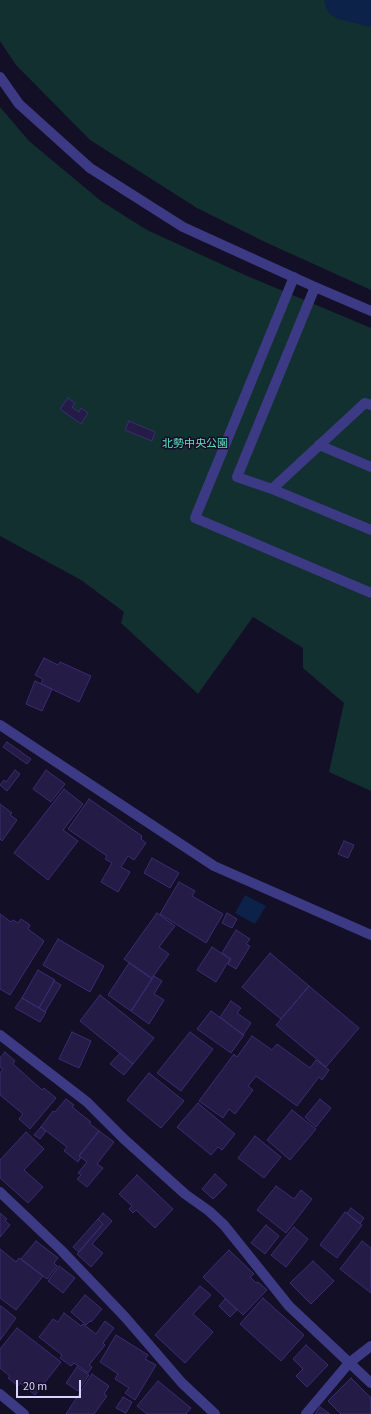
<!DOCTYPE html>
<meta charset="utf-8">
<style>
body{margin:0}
#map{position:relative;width:371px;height:1414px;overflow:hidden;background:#130f26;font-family:"Source Sans 3",sans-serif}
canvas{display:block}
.scale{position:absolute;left:16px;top:1380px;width:65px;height:18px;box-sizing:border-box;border:2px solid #d9d4ff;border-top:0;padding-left:5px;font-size:12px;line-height:14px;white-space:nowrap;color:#d9d4ff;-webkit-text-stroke:3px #130f26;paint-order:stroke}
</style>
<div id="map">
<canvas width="371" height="1414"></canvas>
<div class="scale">20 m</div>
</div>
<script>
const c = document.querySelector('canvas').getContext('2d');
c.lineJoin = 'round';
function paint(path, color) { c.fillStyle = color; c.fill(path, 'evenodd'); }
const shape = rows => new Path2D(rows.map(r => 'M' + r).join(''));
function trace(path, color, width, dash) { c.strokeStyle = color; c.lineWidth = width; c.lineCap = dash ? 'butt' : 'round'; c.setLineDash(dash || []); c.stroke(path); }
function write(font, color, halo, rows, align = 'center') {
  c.font = font + ' "Source Sans 3","Noto Sans JP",sans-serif'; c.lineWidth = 3; c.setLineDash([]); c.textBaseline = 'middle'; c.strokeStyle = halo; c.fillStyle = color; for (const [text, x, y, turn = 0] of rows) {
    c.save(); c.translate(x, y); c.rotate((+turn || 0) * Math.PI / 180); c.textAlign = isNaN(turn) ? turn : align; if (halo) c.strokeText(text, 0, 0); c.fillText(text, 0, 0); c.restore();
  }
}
paint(shape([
 [0,0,371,0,371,290,265,242,197,208,90,140,16,65,0,41],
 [0,107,29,141,101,201,147,230,245,275,371,328,371,791,329,772,344,703,303,668,303,648,253,617,198,694,121,623,124,612,81,580,0,536]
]), '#12302f');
paint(shape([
 [245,895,266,906,255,924,235,913]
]), '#0c2248');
trace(shape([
 [344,0,371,7]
]), '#0c2248', 39);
const building = shape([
 [68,398,75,403,72,407,79,412,81,408,88,413,81,424,60,409,68,398],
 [129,421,155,432,152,441,125,430,129,421],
 [44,658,58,665,60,662,91,676,79,702,41,684,43,679,35,675,44,658],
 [35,681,52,689,42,711,26,704,35,681],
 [7,742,31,759,27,764,3,747,7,742],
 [15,770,20,774,7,791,0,785,4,780,6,782,15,770],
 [46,770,65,784,51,802,33,789,46,770],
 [64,789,83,804,63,830,78,841,48,880,14,853,64,789],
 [89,799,142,836,141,839,146,843,134,860,128,856,121,867,130,872,118,892,101,882,112,863,105,859,107,856,68,829,89,799],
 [0,804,12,813,10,815,17,820,2,841,0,839,0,804],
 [344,841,354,845,348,858,338,854,344,841],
 [152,858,179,873,170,888,144,873,152,858],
 [179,882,195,891,192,896,223,914,206,943,160,914,179,882],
 [157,913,175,926,159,947,169,954,152,978,124,959,157,913],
 [227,913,237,919,232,928,222,923,227,913],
 [0,914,11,922,13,920,18,923,21,919,30,925,28,929,44,941,10,995,0,989,0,914],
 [236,930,250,939,246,944,250,946,236,969,228,964,231,959,222,953,236,930],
 [58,939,104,966,90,992,43,965,58,939],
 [212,947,230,959,216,982,197,970,212,947],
 [270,953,309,986,281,1019,242,987,270,953],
 [129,963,152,979,131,1011,108,995,129,963],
 [38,970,55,980,39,1008,22,998,38,970],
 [154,976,162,981,154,994,164,1000,149,1024,131,1011,154,976],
 [54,981,61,985,45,1012,39,1008,54,981],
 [309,986,359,1028,326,1067,276,1025,309,986],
 [100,995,154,1038,133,1064,80,1021,100,995],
 [22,998,46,1012,40,1022,15,1008,22,998],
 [231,1001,241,1008,237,1013,251,1023,243,1035,220,1017,231,1001],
 [211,1011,244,1035,231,1053,197,1029,211,1011],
 [72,1032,91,1041,79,1068,59,1059,72,1032],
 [190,1032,213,1049,181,1091,157,1073,190,1032],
 [252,1036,272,1050,277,1044,310,1068,316,1060,329,1070,322,1080,319,1077,297,1106,256,1076,248,1086,253,1090,235,1114,229,1109,223,1118,199,1101,234,1054,237,1057,252,1036],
 [5,1052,15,1061,13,1064,42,1090,44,1088,56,1098,30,1129,19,1119,23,1114,0,1095,0,1073,3,1069,0,1067,0,1058,5,1052],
 [120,1053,133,1064,124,1075,110,1064,120,1053],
 [149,1073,184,1101,161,1128,127,1100,149,1073],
 [66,1099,74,1105,72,1107,91,1122,89,1123,99,1131,79,1156,81,1157,78,1162,64,1151,67,1147,41,1127,53,1111,55,1112,66,1099],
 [320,1099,331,1108,316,1127,305,1117,320,1099],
 [198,1103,235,1134,222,1150,218,1147,211,1155,177,1127,198,1103],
 [292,1110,316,1129,290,1160,267,1140,292,1110],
 [41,1127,46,1131,40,1139,34,1135,41,1127],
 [99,1131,114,1142,97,1164,103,1168,87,1187,77,1179,81,1175,78,1173,87,1162,79,1156,99,1131],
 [26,1132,44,1149,24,1170,43,1187,28,1203,0,1178,0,1160,26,1132],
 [255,1136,281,1157,264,1178,238,1158,255,1136],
 [215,1174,227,1185,213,1199,202,1189,215,1174],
 [137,1175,173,1209,155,1228,136,1210,133,1213,129,1209,132,1206,119,1194,137,1175],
 [276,1186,294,1199,301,1190,312,1199,286,1233,257,1210,276,1186],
 [351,1208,364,1218,360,1224,347,1213,351,1208],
 [345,1212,362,1225,337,1258,320,1245,345,1212],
 [0,1213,7,1219,5,1221,10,1225,0,1237,0,1213],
 [103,1213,112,1221,92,1244,103,1253,91,1267,77,1254,103,1224,98,1219,103,1213],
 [98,1219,103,1224,79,1252,73,1247,98,1219],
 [266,1225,279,1236,265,1254,251,1243,266,1225],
 [294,1227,308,1239,286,1267,271,1255,294,1227],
 [36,1241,58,1258,54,1263,57,1266,47,1279,21,1259,36,1241],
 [362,1241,371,1248,371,1293,340,1269,362,1241],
 [0,1249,16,1262,19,1258,43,1276,16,1310,0,1298,0,1249],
 [229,1250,254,1274,250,1277,256,1283,258,1282,267,1290,243,1315,203,1277,229,1250],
 [313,1261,334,1281,311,1304,290,1283,313,1261],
 [59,1266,75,1278,63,1293,48,1281,59,1266],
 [200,1286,211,1295,193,1314,213,1332,185,1363,155,1335,200,1286],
 [85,1295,102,1309,91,1322,90,1321,86,1325,71,1312,85,1295],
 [263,1298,304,1335,281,1361,240,1324,263,1298],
 [225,1299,237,1310,230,1317,219,1306,225,1299],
 [1,1306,16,1318,0,1340,0,1307,1,1306],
 [64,1313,81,1326,83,1324,96,1334,105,1321,114,1328,103,1343,105,1345,89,1365,92,1367,88,1373,74,1363,71,1366,60,1358,62,1355,39,1337,53,1319,58,1322,64,1313],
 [17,1328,61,1362,35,1395,20,1383,18,1386,8,1378,10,1376,0,1368,0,1349,17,1328],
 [116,1335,148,1355,145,1359,156,1365,135,1400,125,1393,129,1388,115,1379,118,1374,100,1362,116,1335],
 [306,1345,328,1365,307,1387,296,1376,303,1369,293,1359,306,1345],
 [77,1367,89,1375,78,1391,66,1383,77,1367],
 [92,1374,109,1386,104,1394,107,1396,94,1414,66,1414,92,1374],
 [351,1378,371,1398,371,1414,341,1414,328,1401,351,1378],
 [158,1381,191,1408,186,1414,147,1414,137,1406,158,1381],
 [123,1397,132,1402,126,1413,116,1408,123,1397],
 [320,1407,330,1414,315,1414,320,1407]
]);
paint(building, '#241b47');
trace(building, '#3b2d73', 1);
trace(shape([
 [0,77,19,104,90,168,183,227,315,287,371,311],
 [294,277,195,518,371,593],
 [315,287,237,477,272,489,365,403,371,405],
 [319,445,371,467],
 [272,489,371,530],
 [0,725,214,866,371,935],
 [0,1035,87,1102,124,1139,185,1194,209,1211,224,1225,289,1306,371,1383],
 [0,1192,61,1250,125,1317,182,1383,215,1414],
 [0,1394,24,1414],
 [306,1414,349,1363,371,1346]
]), '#3d3a85', 10);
write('11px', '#5fe0c0', '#130f26', [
 ["北勢中央公園",195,445]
]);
</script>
